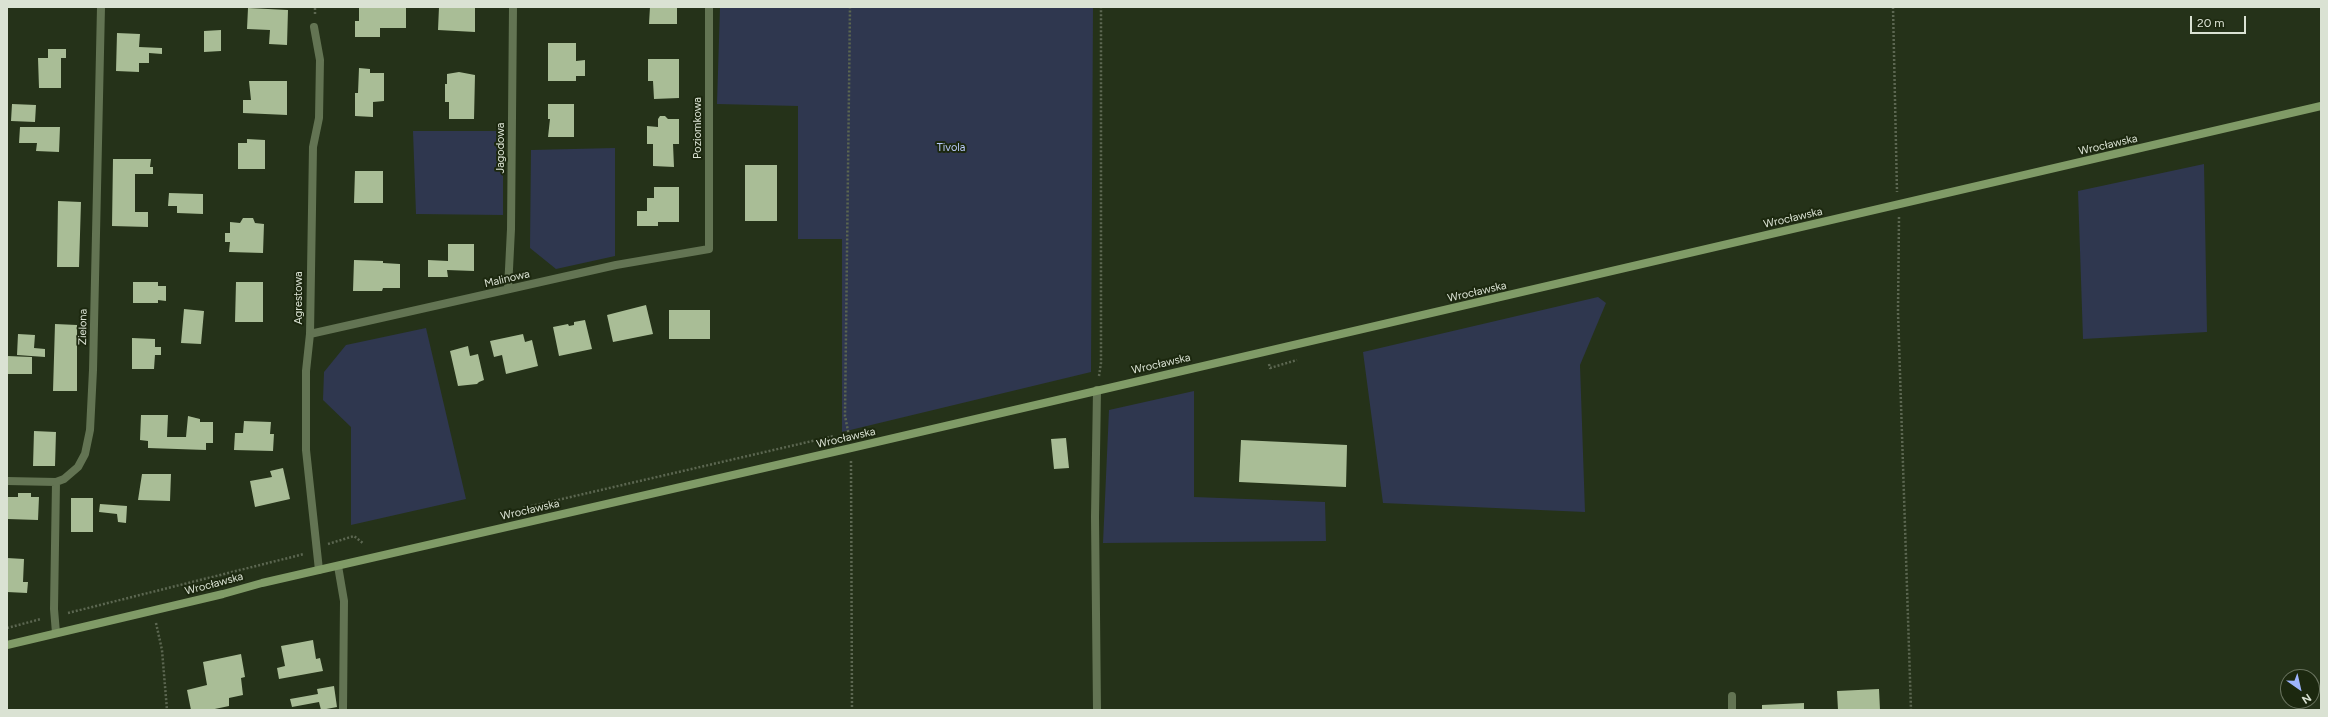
<!DOCTYPE html>
<meta charset="utf-8">
<style>
body{margin:0}
#map{position:relative;width:2328px;height:717px;overflow:hidden;background:#253219;font-family:Figtree,sans-serif}
canvas{display:block}
.frame{position:absolute;inset:0;border:8px solid #dae2d3;pointer-events:none}
.north{position:absolute;left:2280px;top:669px;width:40px;height:40px;box-sizing:border-box;background:#1c280f;border:1px solid #68725d;border-radius:50%;rotate:146deg;font-size:11px;font-weight:700;line-height:16px;text-align:center;color:#dae2d3}
.north::after{content:'';display:block;margin:auto;width:14px;height:18px;background:#9db4fd;clip-path:polygon(50% 0,100% 100%,50% 72%,0 100%)}
.scale{position:absolute;left:2190px;top:16px;width:56px;height:18px;box-sizing:border-box;border:2px solid #dae2d3;border-top:0;padding-left:5px;font-size:12px;line-height:14px;white-space:nowrap;color:#dae2d3;-webkit-text-stroke:3px #1c280f;paint-order:stroke}
</style>
<div id="map">
<canvas width="2328" height="717"></canvas>
<div class="frame"></div>
<div class="north">N</div>
<div class="scale">20 m</div>
</div>
<script>
const c = document.querySelector('canvas').getContext('2d');
c.lineJoin = 'round';
function paint(path, color) { c.fillStyle = color; c.fill(path, 'evenodd'); }
const shape = rows => new Path2D(rows.map(r => 'M' + r).join(''));
function trace(path, color, width, dash) { c.strokeStyle = color; c.lineWidth = width; c.lineCap = dash ? 'butt' : 'round'; c.setLineDash(dash || []); c.stroke(path); }
function write(font, color, halo, rows, align = 'center') {
  c.font = font + ' Figtree,sans-serif'; c.lineWidth = 4; c.setLineDash([]); c.textBaseline = 'middle'; c.strokeStyle = halo; c.fillStyle = color; for (const [text, x, y, turn = 0] of rows) {
    c.save(); c.translate(x, y); c.rotate((+turn || 0) * Math.PI / 180); c.textAlign = isNaN(turn) ? turn : align; if (halo) c.strokeText(text, 0, 0); c.fillText(text, 0, 0); c.restore();
  }
}
paint(shape([
 [720,7,1093,7,1091,372,842,432,842,239,798,239,798,106,717,104],
 [413,131,503,131,503,215,416,214],
 [615,148,615,256,556,269,530,248,531,150],
 [2204,164,2207,332,2083,339,2078,191],
 [1598,297,1606,303,1580,365,1585,512,1383,503,1363,352],
 [426,328,466,499,351,525,351,427,323,400,324,372,346,345],
 [1194,391,1194,497,1325,502,1326,541,1103,543,1109,410]
]), '#2f374f');
paint(shape([
 [359,7,406,7,406,28,380,28,380,37,355,37,355,21,359,21],
 [439,7,475,7,475,32,438,30],
 [650,7,677,7,677,24,649,24],
 [248,8,288,10,287,45,269,44,270,30,247,29],
 [221,30,221,51,204,52,204,31],
 [117,33,140,34,139,47,162,48,162,54,149,53,149,63,139,63,139,72,116,71],
 [548,43,576,43,576,61,585,60,585,76,576,76,576,81,548,81],
 [48,49,66,49,66,58,61,58,61,88,39,88,38,58,48,58],
 [648,59,679,59,679,98,654,99,653,81,648,81],
 [359,68,370,69,370,73,384,73,384,101,373,102,373,117,355,116,355,93,358,93],
 [459,72,475,75,474,119,449,119,449,102,445,102,445,84,447,84,447,74],
 [249,81,287,81,287,115,243,113,243,100,251,100],
 [12,104,36,105,35,122,11,121],
 [548,104,574,104,574,137,548,137,550,119,548,119],
 [660,116,665,116,668,119,679,119,679,144,673,144,674,167,653,166,653,144,647,144,647,126,658,127,658,119],
 [20,127,60,127,59,152,36,151,37,143,19,143],
 [247,139,265,140,265,169,238,169,238,143,247,143],
 [113,159,151,159,150,167,153,167,153,174,135,174,135,212,148,212,148,227,112,226],
 [745,165,777,165,777,221,745,221],
 [355,171,383,171,383,203,354,203],
 [654,187,679,187,679,222,658,222,658,226,637,226,637,211,647,211,647,198,654,198],
 [169,193,203,194,203,214,177,213,177,206,168,206],
 [58,201,81,202,79,267,57,267],
 [243,218,253,218,255,223,264,224,263,253,229,252,230,242,225,242,225,233,230,233,230,222,240,223],
 [448,244,474,244,474,271,447,270,448,277,428,277,428,260,448,261],
 [354,260,383,261,383,263,400,264,400,288,383,288,382,291,353,291],
 [133,282,158,282,158,286,166,286,166,301,158,300,158,303,133,303],
 [236,282,263,282,263,322,235,322],
 [646,305,653,334,613,342,607,315],
 [184,309,204,311,201,344,181,343],
 [669,310,710,310,710,339,669,339],
 [585,320,592,349,559,356,553,327,568,324,569,326,574,325,574,322],
 [55,324,77,325,77,391,53,391],
 [18,334,35,335,34,348,45,349,45,357,17,355],
 [523,334,525,342,532,340,538,366,506,374,502,355,494,357,490,341],
 [132,338,155,339,155,347,161,347,161,355,155,355,154,369,132,369],
 [468,346,470,356,478,354,484,380,479,382,477,384,458,386,450,351],
 [7,356,32,357,32,374,7,374],
 [141,415,168,415,167,437,186,437,188,416,200,419,200,422,213,422,213,443,206,443,206,450,148,448,148,441,140,440],
 [244,421,271,422,270,434,274,434,273,451,234,450,235,433,243,433],
 [34,431,56,432,55,466,33,466],
 [1066,438,1069,468,1054,469,1051,439],
 [1241,440,1347,445,1346,487,1239,482],
 [283,468,290,499,255,507,250,481,272,477,270,471],
 [142,474,171,474,170,501,138,500],
 [18,493,31,493,31,497,39,497,38,520,7,519,7,497,18,497],
 [71,498,93,498,93,532,71,532],
 [100,504,127,506,126,523,118,522,117,514,99,512],
 [7,558,24,559,23,582,28,582,27,593,7,592],
 [313,640,316,659,320,658,323,671,279,679,277,668,285,666,281,646],
 [241,654,245,677,241,678,243,695,229,698,229,706,210,710,191,710,187,690,207,685,203,662],
 [334,686,337,707,321,710,319,702,292,707,290,699,318,694,317,689],
 [1879,689,1880,710,1838,710,1837,691],
 [1804,703,1804,710,1762,710,1762,705]
]), '#a9bd96');
trace(shape([
 [1893,7,1897,192],
 [315,14,315,7],
 [1899,217,1898,312,1911,710],
 [1269,364,1270,368,1297,360],
 [1099,376,1101,363,1101,7],
 [849,436,845,416,850,7],
 [851,461,852,710],
 [523,508,834,436],
 [328,544,354,536,364,544],
 [68,613,304,554],
 [156,623,162,650,167,710],
 [7,628,41,619]
]), '#5c6751', 2.5, [2, 2]);
trace(shape([
 [338,566,344,601,343,710]
]), '#637453', 8);
trace(shape([
 [314,27,320,60,319,118,313,147,310,334,306,371,306,450,319,570],
 [508,289,511,229,513,7],
 [310,334,616,265,709,249,709,7],
 [1097,390,1095,517,1097,710],
 [7,481,56,482,64,479,78,467,85,454,90,430,93,370,101,7],
 [56,633,54,609,56,482],
 [1732,710,1732,696]
]), '#637453', 8);
trace(shape([
 [7,645,223,594,262,583,851,448,2321,106]
]), '#809b67', 8);
write('11px', '#dae2d3', '#1c280f', [
 ["Poziomkowa",698,128,-90],
 ["Wrocławska",2108,145,-13],
 ["Jagodowa",501,148,-90],
 ["Wrocławska",1793,218,-13],
 ["Malinowa",507,279,-13],
 ["Wrocławska",1477,292,-13],
 ["Agrestowa",299,298,-90],
 ["Zielona",83,327,-89],
 ["Wrocławska",1161,364,-13],
 ["Wrocławska",846,438,-13],
 ["Wrocławska",530,510,-13],
 ["Wrocławska",214,584,-15]
]);
write('11px', '#bacafb', '#1c280f', [
 ["Tivola",951,148]
]);
</script>
